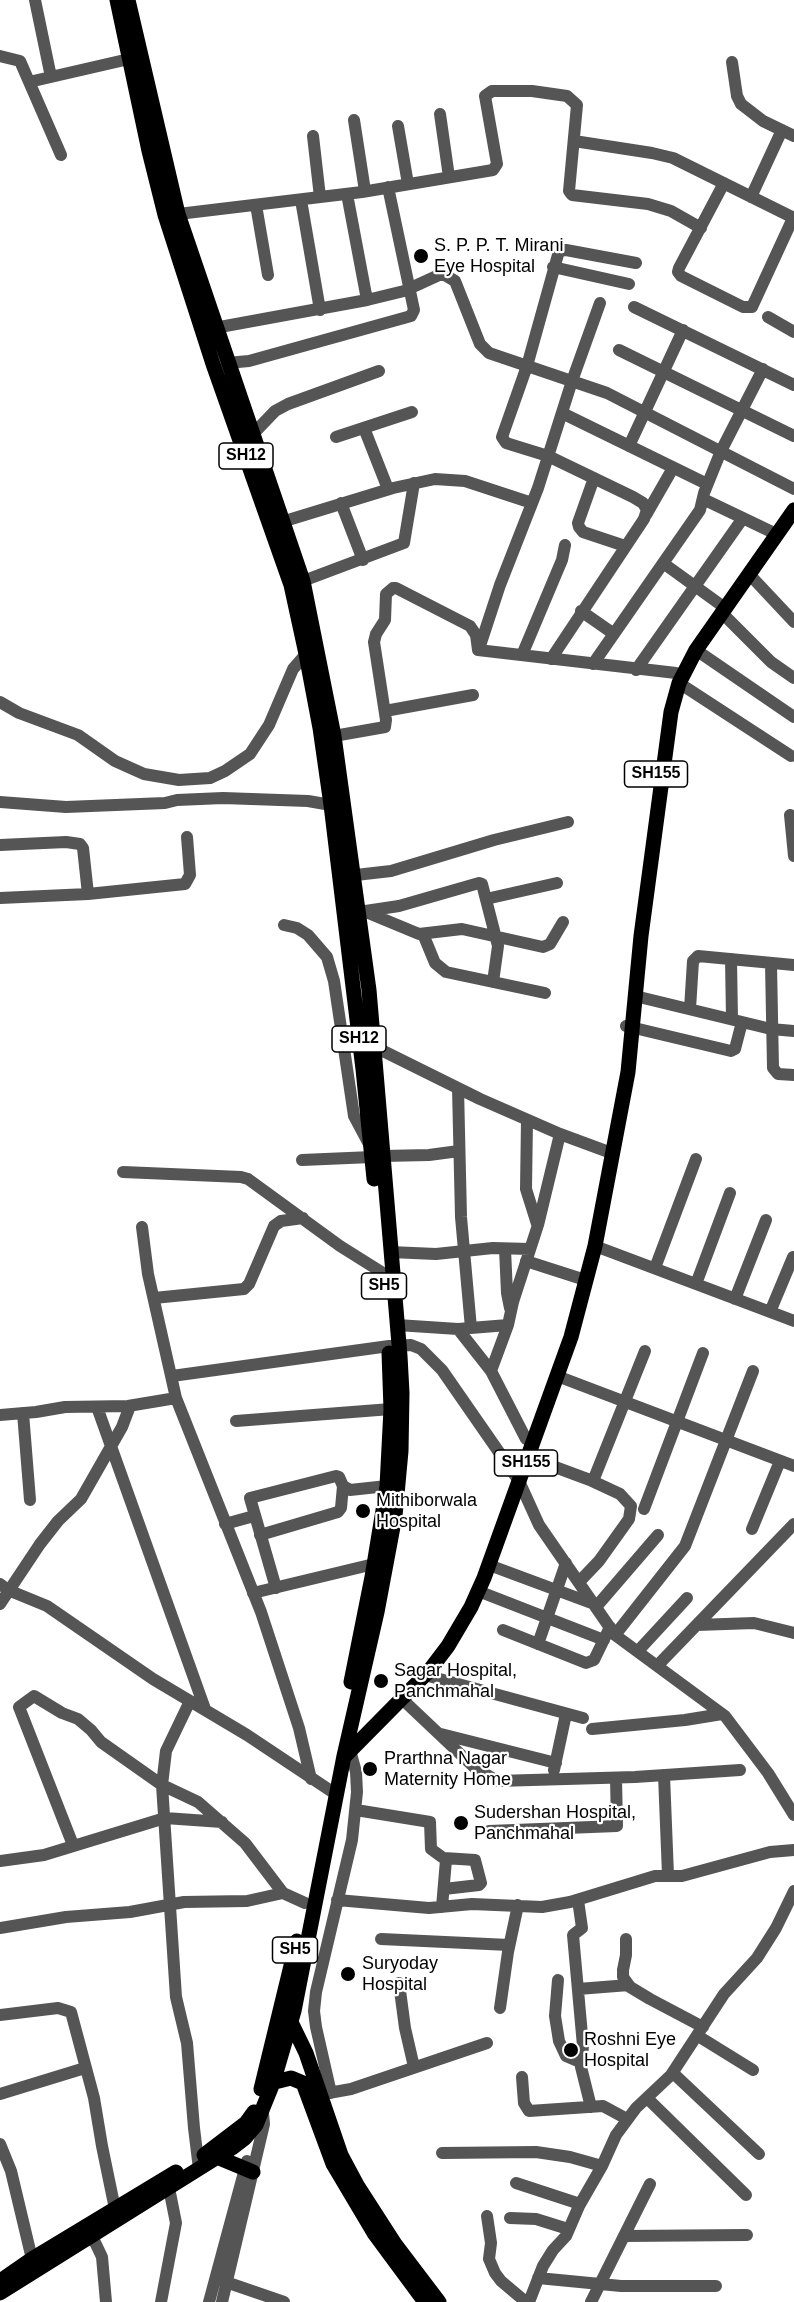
<!DOCTYPE html>
<style>
body{margin:0}
canvas{display:block;background:#fff}
</style>
<canvas width="794" height="2302"></canvas>
<script>
const c = document.querySelector('canvas').getContext('2d');
c.lineJoin = 'round';
const shape = rows => new Path2D(rows.map(r => 'M' + r).join(''));
function trace(path, color, width, dash) { c.strokeStyle = color; c.lineWidth = width; c.lineCap = dash ? 'butt' : 'round'; c.setLineDash(dash || []); c.stroke(path); }
function write(font, color, halo, rows, align = 'center') {
  c.font = font + ' Arial,sans-serif'; c.lineWidth = 4.5; c.setLineDash([]); c.textBaseline = 'middle'; c.strokeStyle = halo; c.fillStyle = color; for (const [text, x, y, turn = 0] of rows) {
    c.save(); c.translate(x, y); c.rotate((+turn || 0) * Math.PI / 180); c.textAlign = isNaN(turn) ? turn : align; if (halo) c.strokeText(text, 0, 0); c.fillText(text, 0, 0); c.restore();
  }
}
trace(shape([
 [35,0,51,77],
 [0,56,20,61,61,155],
 [732,62,737,96,741,104,763,121,794,136],
 [29,82,129,59],
 [440,114,449,177],
 [354,120,365,191],
 [398,126,408,184],
 [313,136,320,197],
 [574,141,652,153,673,158,794,218],
 [724,183,679,268,678,272,681,276,743,307,752,307,793,218],
 [347,194,367,300],
 [751,197,782,130],
 [301,200,320,310],
 [256,205,268,275],
 [170,215,362,192,493,170,497,164,485,96,492,91,532,91,567,96,577,105,569,191,572,195,648,204,671,211,701,228],
 [553,267,629,284],
 [634,307,794,385],
 [768,317,794,332],
 [209,329,367,300,404,291,439,275,445,275,455,281,480,344,489,353,607,393,794,489],
 [619,350,794,436],
 [227,363,249,361,411,316,414,310,388,187],
 [562,413,707,484],
 [364,428,388,489],
 [253,434,275,411,288,404,379,371],
 [336,437,412,412],
 [629,446,683,330],
 [594,478,578,523,579,527,583,532,625,546],
 [703,499,772,532],
 [341,503,363,560],
 [646,515,673,468],
 [275,524,393,488,435,479,465,481,532,503],
 [663,563,721,605],
 [749,574,794,622],
 [295,584,404,543,414,483],
 [581,611,614,634],
 [722,613,771,662,794,678],
 [479,649,500,585,538,488,572,381,600,303],
 [696,650,794,717],
 [522,655,562,560,565,545],
 [551,659,644,519,647,510,643,503,633,497,548,456,506,443,502,437,527,366,559,251,566,250,636,263],
 [593,664,700,510,704,493,721,451,763,369],
 [636,670,743,518],
 [679,683,791,756],
 [0,702,19,713,78,735,115,761,144,774,179,780,210,778,225,771,250,754,269,725,293,669,306,654],
 [385,711,473,695],
 [334,736,385,727,386,720,374,642,376,634,385,620,386,594,393,588,396,588,470,626,476,635,478,650,676,673],
 [0,802,66,807,165,803,177,800,223,798,308,801,331,805],
 [790,815,794,856],
 [0,845,66,842,80,844,83,848,88,894],
 [347,876,391,871,494,840,568,822],
 [0,898,88,894,185,884,190,875,187,837],
 [486,899,557,883],
 [366,912,419,934,462,929,543,947,550,944,563,922],
 [352,913,399,906,479,883,482,884,498,946,493,982],
 [284,925,297,928,308,935,327,957,334,981,354,1116,370,1146],
 [423,934,435,963,446,972,545,993],
 [731,959,732,1019],
 [771,964,773,1068,778,1074,794,1075],
 [635,996,771,1029,794,1031],
 [690,1009,693,961,698,956,794,965],
 [626,1026,731,1051,735,1049,742,1022],
 [367,1043,480,1099,560,1134,606,1151],
 [458,1088,461,1217,471,1328],
 [527,1120,526,1189,537,1224],
 [383,1156,429,1155,459,1151],
 [302,1160,372,1157],
 [123,1172,241,1177,248,1179,340,1246,383,1273],
 [142,1227,148,1274,176,1398,261,1612,299,1728,311,1779],
 [595,1246,794,1321],
 [505,1249,507,1293,510,1308],
 [390,1252,436,1254,493,1248,530,1249],
 [526,1261,579,1278],
 [655,1268,696,1159],
 [696,1284,730,1193],
 [154,1298,244,1289,249,1284,274,1226,281,1221,303,1218],
 [735,1299,766,1220],
 [770,1312,793,1257],
 [397,1325,458,1329,508,1325],
 [458,1329,491,1371,526,1439],
 [491,1371,508,1325,513,1302,538,1225,560,1134],
 [172,1376,389,1346,411,1345,421,1349,442,1370,519,1481,539,1525,615,1635,725,1716,768,1773,794,1815],
 [557,1376,794,1466],
 [97,1407,205,1709],
 [23,1413,30,1500],
 [0,1415,36,1412,65,1407,128,1406,176,1398],
 [236,1421,391,1409],
 [528,1457,590,1480,620,1494,631,1506,629,1519,599,1561,579,1582],
 [593,1481,645,1351],
 [644,1509,703,1353],
 [225,1524,254,1516],
 [752,1529,780,1461],
 [260,1535,338,1512,341,1508,343,1486],
 [489,1565,594,1604],
 [0,1584,8,1590,47,1606,153,1679,247,1735,337,1795],
 [276,1588,250,1498,336,1476,339,1477,343,1486,350,1490,387,1486],
 [478,1591,604,1640],
 [253,1593,374,1564],
 [0,1604,40,1544,58,1521,81,1499,122,1427,130,1406],
 [596,1607,658,1535],
 [697,1625,754,1623,794,1633],
 [503,1630,586,1663,594,1660,610,1627],
 [615,1635,685,1546,753,1371],
 [538,1644,566,1563],
 [638,1651,687,1598],
 [658,1665,794,1524],
 [425,1675,583,1718],
 [402,1699,475,1768,497,1781,635,1777,740,1770],
 [190,1701,166,1751,162,1785,176,1997,187,2043,194,2128,199,2169],
 [592,1729,685,1720,722,1714],
 [441,1734,556,1763],
 [554,1770,566,1714],
 [664,1775,668,1875],
 [356,1810,430,1822,431,1849,446,1860,442,1907],
 [489,1831,617,1826,616,1778],
 [73,1845,19,1707,34,1696,62,1713,78,1719,91,1730,101,1742,162,1785,198,1802,245,1843,283,1893,305,1903],
 [0,1861,44,1855,165,1818,222,1822],
 [444,1889,479,1885,481,1883,475,1860,444,1858],
 [337,1900,429,1908,472,1904,542,1907,570,1902,655,1876,682,1876,770,1852,794,1850],
 [578,1900,582,1928,573,1935,583,2046,581,2067,591,2107],
 [0,1928,66,1917,130,1912,184,1902,247,1901,283,1893],
 [381,1939,509,1945],
 [626,1939,626,1955,623,1970,623,1977,630,1987,650,1999,703,2027],
 [558,1980,555,2016,559,2041,566,2056,580,2062],
 [399,1983,405,2028,414,2067],
 [578,1989,629,1985],
 [500,2008,508,1952,518,1905],
 [0,2015,58,2008,71,2012,94,2098,102,2146,115,2209],
 [698,2036,753,2070],
 [673,2073,759,2154],
 [522,2077,524,2103,529,2111,603,2106,627,2119],
 [331,2093,316,2027,314,2011,316,1992,352,1840,357,1792,356,1772,350,1750],
 [0,2094,85,2068],
 [323,2094,351,2089,487,2043],
 [647,2098,746,2195],
 [0,2144,11,2171,32,2259],
 [442,2153,536,2152,570,2157,602,2166],
 [516,2183,580,2204],
 [487,2216,491,2243,489,2259,495,2273,501,2281,526,2302],
 [510,2218,536,2219,568,2229],
 [92,2236,102,2257,106,2302],
 [624,2236,747,2235],
 [538,2278,621,2286,716,2286],
 [220,2280,284,2302],
 [161,2302,176,2223,169,2188],
 [209,2302,247,2161],
 [222,2302,264,2124,263,2113],
 [529,2302,543,2266,553,2250,566,2236,579,2206,602,2166,616,2135,636,2108,671,2075,724,1994,757,1958,776,1928,794,1891],
 [591,2302,650,2184]
]), '#555', 12);
trace(shape([
 [117,0,149,151,165,215,213,364,291,585,306,654,320,728,331,805,363,1069,374,1179],
 [351,1682,372,1577,387,1486,391,1409,389,1353],
 [345,1756,429,1671,448,1646,471,1607,484,1578,519,1481,571,1337,595,1246,628,1072,641,936,671,712,679,683,696,650,794,510],
 [289,2018,306,2053,341,2155,357,2185,395,2244,439,2302],
 [267,2084,291,2078,303,2083,333,2164,374,2233,425,2302],
 [261,2089,297,1941],
 [204,2155,246,2123,254,2112],
 [217,2157,253,2172],
 [0,2281,32,2259,176,2172],
 [0,2293,232,2148,245,2138,256,2125,273,2083,294,2011,344,1756,377,1612,395,1516,401,1451,402,1393,400,1356,369,990,334,736,303,581,178,214,128,0]
]), '#000', 15);
for (const [x, y, r, color] of [
 [421,256,8,"#000"],
 [363,1511,8,"#000"],
 [381,1681,8,"#000"],
 [370,1769,8,"#000"],
 [461,1823,8,"#000"],
 [348,1974,8,"#000"],
 [571,2050,8,"#000"]
]) { const dot = new Path2D(); dot.arc(x, y, r, 0, 2 * Math.PI); c.fillStyle = color; c.fill(dot); trace(dot, '#fff', 2); }
for (const [x, y, w] of [
 [246,456,54],
 [656,774,63],
 [359,1039,54],
 [384,1286,45],
 [526,1463,63],
 [295,1950,45]
]) { const box = new Path2D(); box.roundRect(x - w / 2, y - 13, w, 26, 4.5); c.fillStyle = '#fff'; c.fill(box); trace(box, '#000', 1.5); }
write('bold 16px', '#000', null, [
 ["SH12",246,456],
 ["SH155",656,774],
 ["SH12",359,1039],
 ["SH5",384,1286],
 ["SH155",526,1463],
 ["SH5",295,1950]
]);
write('18px', '#000', '#fff', [
 ["S. P. P. T. Mirani",434,246],
 ["Eye Hospital",434,267],
 ["Mithiborwala",376,1501],
 ["Hospital",376,1522],
 ["Sagar Hospital,",394,1671],
 ["Panchmahal",394,1692],
 ["Prarthna Nagar",384,1759],
 ["Maternity Home",384,1780],
 ["Sudershan Hospital,",474,1813],
 ["Panchmahal",474,1834],
 ["Suryoday",362,1964],
 ["Hospital",362,1985],
 ["Roshni Eye",584,2040],
 ["Hospital",584,2061]
], 'left');
</script>
